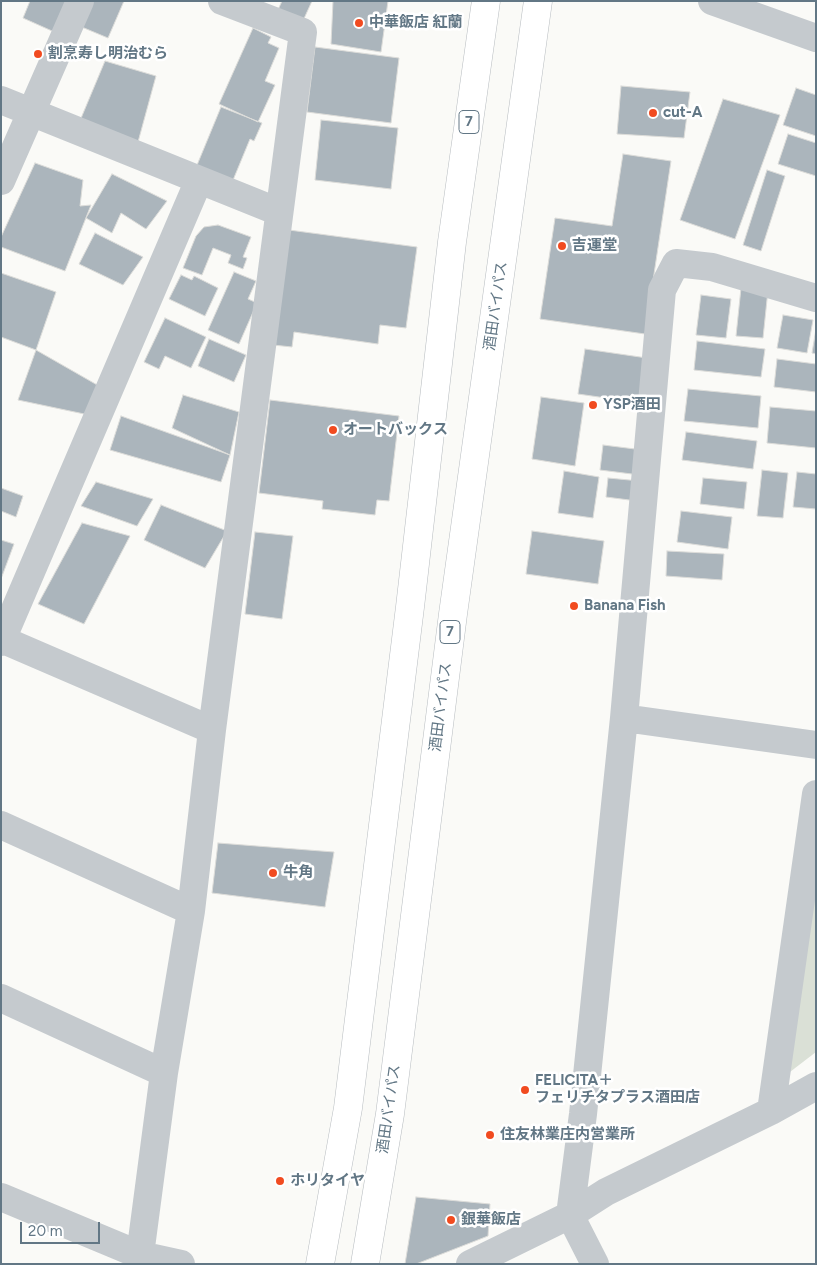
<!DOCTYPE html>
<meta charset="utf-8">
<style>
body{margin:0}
#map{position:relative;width:817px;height:1265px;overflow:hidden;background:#fafaf7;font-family:Figtree,sans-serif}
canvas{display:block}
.frame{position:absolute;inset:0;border:2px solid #627785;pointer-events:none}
.scale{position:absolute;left:20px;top:1222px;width:80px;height:22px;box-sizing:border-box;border:2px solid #627785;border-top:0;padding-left:6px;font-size:15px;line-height:18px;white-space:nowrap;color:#627785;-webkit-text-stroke:4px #fff;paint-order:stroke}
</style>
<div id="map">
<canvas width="817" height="1265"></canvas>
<div class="frame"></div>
<div class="scale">20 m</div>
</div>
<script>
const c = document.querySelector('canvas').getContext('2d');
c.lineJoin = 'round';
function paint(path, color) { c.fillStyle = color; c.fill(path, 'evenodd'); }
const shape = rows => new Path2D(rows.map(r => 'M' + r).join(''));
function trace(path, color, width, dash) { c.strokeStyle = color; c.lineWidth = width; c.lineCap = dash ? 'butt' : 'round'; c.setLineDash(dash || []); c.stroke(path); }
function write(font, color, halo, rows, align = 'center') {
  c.font = font + ' Figtree,"Noto Sans JP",sans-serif'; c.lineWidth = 5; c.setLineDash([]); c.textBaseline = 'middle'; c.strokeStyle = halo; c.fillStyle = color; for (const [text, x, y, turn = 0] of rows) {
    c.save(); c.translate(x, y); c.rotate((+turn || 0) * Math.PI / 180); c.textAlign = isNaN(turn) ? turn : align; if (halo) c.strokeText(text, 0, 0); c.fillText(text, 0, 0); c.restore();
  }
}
paint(shape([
 [816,836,816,1052,773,1085]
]), '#dae0d6');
const building = shape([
 [30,1,76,1,61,35,23,18,30,1],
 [87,1,124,1,108,38,77,25,87,1],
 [282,1,312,1,302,23,277,12,282,1],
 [333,1,388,1,381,52,331,44,333,1],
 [253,28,271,37,268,43,279,48,265,81,275,85,258,122,219,104,253,28],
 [315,47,399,58,391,123,307,112,315,47],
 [105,61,156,76,138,142,79,123,105,61],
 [621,86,690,92,684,138,617,134,621,86],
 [796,88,816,95,816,136,783,125,796,88],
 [723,99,780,115,735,239,680,220,723,99],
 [221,107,262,123,254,141,250,139,231,185,195,170,221,107],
 [321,120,398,128,391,189,315,180,321,120],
 [788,134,816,143,816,176,778,164,788,134],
 [623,154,671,161,645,334,540,319,555,218,612,226,623,154],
 [35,163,83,180,80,206,91,205,65,271,1,247,1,237,35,163],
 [767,170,785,176,761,251,743,245,767,170],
 [112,174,167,201,146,229,121,213,112,233,86,218,112,174],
 [218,225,251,237,243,257,247,258,243,269,228,263,231,255,213,248,202,275,183,268,196,236,204,227,218,225],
 [289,230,417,247,406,328,380,325,378,344,294,332,292,347,273,345,289,230],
 [95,233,143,257,123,285,79,264,95,233],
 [234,272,256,281,248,299,257,303,239,344,208,330,234,272],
 [1,273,56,292,36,350,1,337,1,273],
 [181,275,192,280,194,276,218,288,205,316,169,299,181,275],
 [741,288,768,290,763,338,736,336,741,288],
 [701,295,731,299,726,338,696,335,701,295],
 [783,315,813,320,807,353,777,348,783,315],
 [165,318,206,337,191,368,165,356,159,369,144,362,165,318],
 [816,329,816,354,812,353,816,329],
 [209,339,246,355,234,382,198,366,209,339],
 [697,341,765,349,761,377,694,370,697,341],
 [585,349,647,358,641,403,578,394,585,349],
 [36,350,99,386,89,415,18,400,36,350],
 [777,359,816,364,816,392,774,387,777,359],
 [688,389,761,396,758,428,684,421,688,389],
 [183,395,239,412,230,455,172,428,183,395],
 [541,397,584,403,575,466,532,459,541,397],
 [270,400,399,416,389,501,377,500,375,515,322,509,323,501,259,493,270,400],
 [770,407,816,411,816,448,767,443,770,407],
 [121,416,230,455,221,482,110,450,121,416],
 [686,432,757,441,753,469,682,460,686,432],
 [603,445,643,450,640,475,600,470,603,445],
 [762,470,788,473,783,518,757,516,762,470],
 [564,471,599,477,593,518,558,513,564,471],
 [797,472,816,474,816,509,793,507,797,472],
 [608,478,640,481,637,501,606,497,608,478],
 [703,478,747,482,744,509,700,504,703,478],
 [96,482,153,499,137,526,81,506,96,482],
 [1,488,23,496,16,517,1,511,1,488],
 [161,505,227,531,205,568,144,540,161,505],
 [681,511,732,517,728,549,677,542,681,511],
 [82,523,130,536,84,624,38,604,82,523],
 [532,531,604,541,598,584,526,574,532,531],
 [255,532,293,536,282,619,245,614,255,532],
 [1,540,14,544,1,579,1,540],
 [667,551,724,554,722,580,666,576,667,551],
 [218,843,334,852,325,907,212,893,218,843],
 [416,1197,490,1204,488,1236,416,1264,405,1264,416,1197]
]);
paint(building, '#abb5bc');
trace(building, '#dcdcd9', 1);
const trunk = shape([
 [320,1264,348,1108,410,607,452,242,486,1],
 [365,1264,390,1114,453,614,538,1]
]);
trace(trunk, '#b6bbbf', 29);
trace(shape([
 [1,100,279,212],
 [1,181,80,1],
 [1,639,212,730],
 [1,642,199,180],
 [624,718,816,745],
 [1,825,191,911],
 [1,998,164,1073],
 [771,1111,816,794],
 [1,1197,140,1255,181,1264],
 [137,1264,140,1255,164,1073,191,911,212,730,303,32,222,1],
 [470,1264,570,1215,606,1192,771,1111,816,1086],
 [595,1264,570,1215,583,1114,624,718,662,290,676,263,712,267,816,298]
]), '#c5cace', 28);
trace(shape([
 [712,1,816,38]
]), '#c5cace', 28);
trace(trunk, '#fff', 28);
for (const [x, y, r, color] of [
 [359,23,5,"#f14b20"],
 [38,54,5,"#f14b20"],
 [653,113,5,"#f14b20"],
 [562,246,5,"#f14b20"],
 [593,405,5,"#f14b20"],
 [333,430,5,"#f14b20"],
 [574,606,5,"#f14b20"],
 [273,873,5,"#f14b20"],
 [525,1090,5,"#f14b20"],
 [490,1135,5,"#f14b20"],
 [280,1181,5,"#f14b20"],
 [451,1220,5,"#f14b20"]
]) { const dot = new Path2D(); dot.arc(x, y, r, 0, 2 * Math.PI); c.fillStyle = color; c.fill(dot); trace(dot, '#fff', 2); }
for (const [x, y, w] of [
 [469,122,20],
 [450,632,20]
]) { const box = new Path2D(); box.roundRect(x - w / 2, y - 11.5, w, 23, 4); c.fillStyle = '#fff'; c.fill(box); trace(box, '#627785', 1); }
write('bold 14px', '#627785', null, [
 ["7",469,122],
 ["7",450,632]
]);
write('bold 15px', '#627785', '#fff', [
 ["中華飯店 紅蘭",369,23],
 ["割烹寿し明治むら",48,54],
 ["cut-A",663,113],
 ["吉運堂",572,246],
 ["YSP酒田",603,405],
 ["オートバックス",343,430],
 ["Banana Fish",584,606],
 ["牛角",283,873],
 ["FELICITA＋",535,1081],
 ["フェリチタプラス酒田店",535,1098],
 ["住友林業庄内営業所",500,1135],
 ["ホリタイヤ",290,1181],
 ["銀華飯店",461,1220]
], 'left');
write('15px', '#627785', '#fff', [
 ["酒田バイパス",496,306,-82],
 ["酒田バイパス",441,707,-83],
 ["酒田バイパス",389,1109,-82]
]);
</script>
